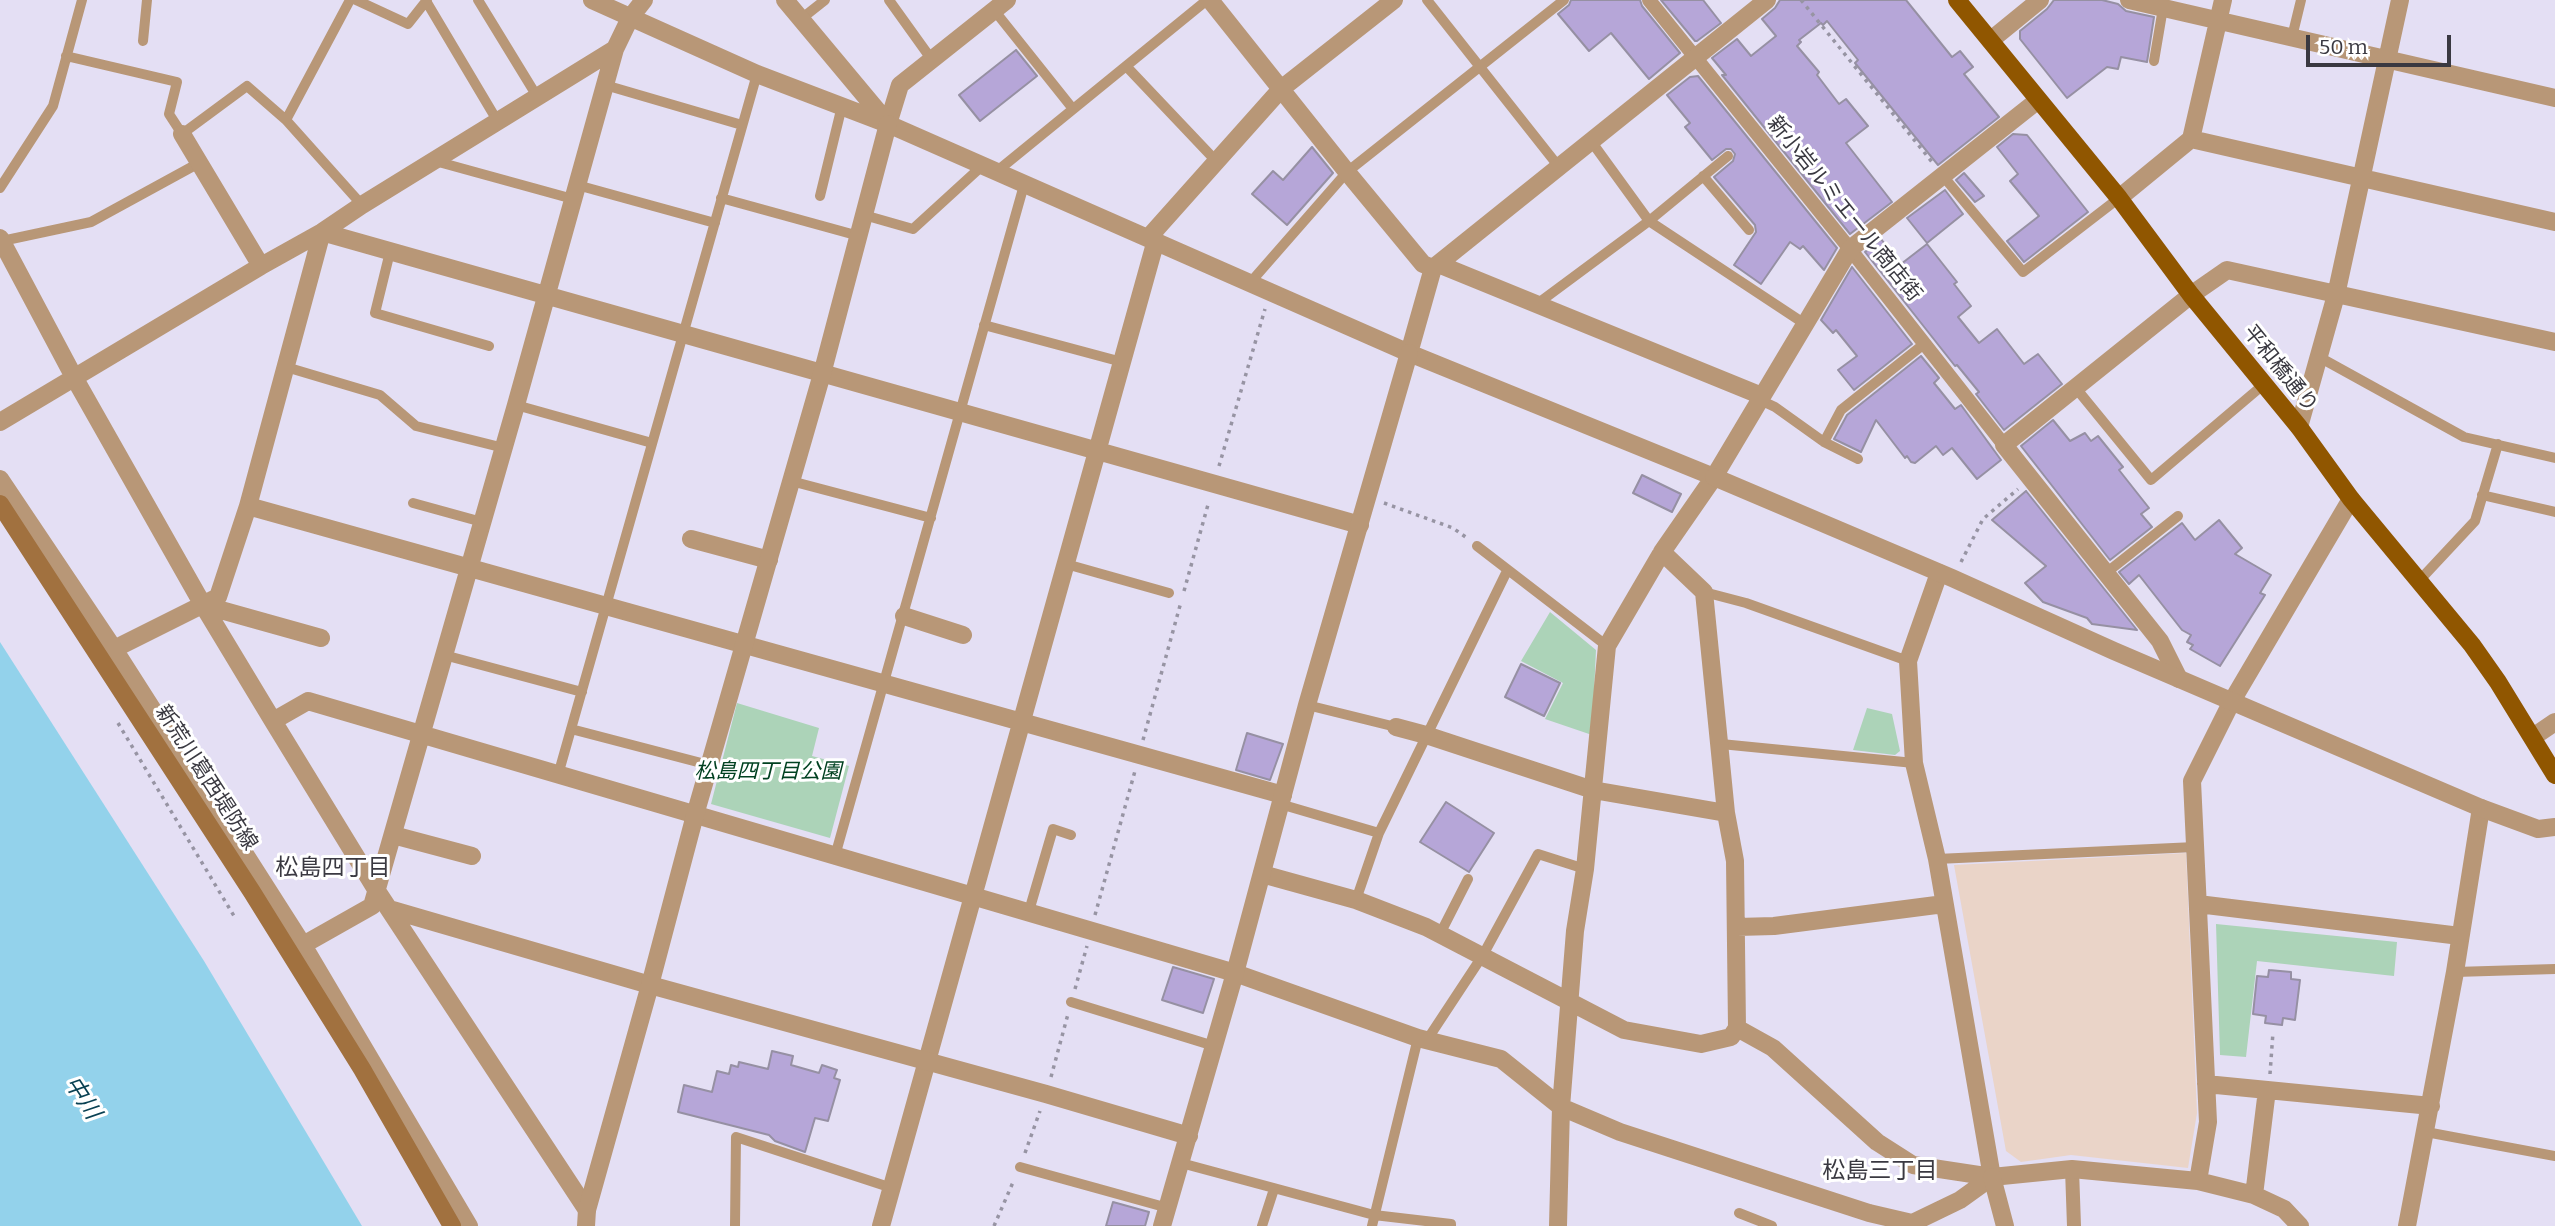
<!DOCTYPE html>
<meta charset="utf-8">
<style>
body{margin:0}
#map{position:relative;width:2555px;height:1226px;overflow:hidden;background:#e4dff4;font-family:Bitter,serif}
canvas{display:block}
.scale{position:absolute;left:2306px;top:35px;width:145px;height:32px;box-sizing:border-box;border:4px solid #3a3941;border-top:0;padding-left:9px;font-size:21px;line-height:24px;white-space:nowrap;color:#3a3941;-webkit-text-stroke:5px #fff;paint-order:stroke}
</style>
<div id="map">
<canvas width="2555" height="1226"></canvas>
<div class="scale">50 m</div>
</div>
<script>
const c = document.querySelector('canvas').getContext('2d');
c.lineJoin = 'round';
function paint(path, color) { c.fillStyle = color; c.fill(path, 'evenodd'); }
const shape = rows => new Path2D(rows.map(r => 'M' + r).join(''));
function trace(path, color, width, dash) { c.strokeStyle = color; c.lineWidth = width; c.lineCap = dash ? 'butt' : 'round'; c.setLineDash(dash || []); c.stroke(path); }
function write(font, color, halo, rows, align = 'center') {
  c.font = font + ' Bitter,"Noto Sans JP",serif'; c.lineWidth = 6; c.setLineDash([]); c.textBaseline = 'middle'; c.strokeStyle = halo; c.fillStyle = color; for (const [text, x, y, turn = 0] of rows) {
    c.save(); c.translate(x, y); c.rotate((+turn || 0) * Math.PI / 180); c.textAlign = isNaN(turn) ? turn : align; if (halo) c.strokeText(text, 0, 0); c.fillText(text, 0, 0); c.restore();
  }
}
paint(shape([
 [2186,853,2197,1113,2188,1168,2071,1155,2021,1162,2006,1151,1954,865]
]), '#ead4c8');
paint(shape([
 [1550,612,1596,650,1592,735,1545,719,1563,683,1521,661],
 [737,703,819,728,812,756,849,766,830,838,711,804],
 [1867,708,1892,714,1900,751,1895,755,1853,750],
 [2216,924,2397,942,2394,976,2257,961,2246,1057,2220,1055]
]), '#acd3b8');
paint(shape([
 [0,642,204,961,362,1226,0,1226]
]), '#93d2eb');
const building = shape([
 [1571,0,1640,0,1642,6,1680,53,1649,79,1611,33,1589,51,1558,14,1569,5,1571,0],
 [1661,0,1703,0,1721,23,1697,41,1695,41,1661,0],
 [1780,0,1906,0,1952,57,1960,51,1973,67,1964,74,1999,117,1938,165,1855,63,1858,60,1827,21,1823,25,1821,23,1799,40,1801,42,1797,46,1819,72,1817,75,1839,104,1846,99,1868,126,1846,143,1892,202,1850,234,1722,75,1726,75,1712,58,1737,39,1751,56,1776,36,1762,19,1775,8,1780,0],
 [2054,0,2102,0,2118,4,2126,11,2154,17,2147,62,2121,57,2118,69,2107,67,2067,98,2020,39,2020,31,2047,9,2054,0],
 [1016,50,1037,76,980,121,959,95,1016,50],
 [1698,76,1837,248,1824,270,1803,246,1800,249,1790,242,1761,284,1734,265,1756,232,1755,225,1714,177,1733,161,1735,154,1731,149,1726,149,1712,160,1685,127,1690,123,1667,95,1690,77,1698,76],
 [2013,134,2027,135,2088,212,2024,262,2007,241,2039,216,2010,181,2018,174,1997,147,2013,134],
 [1312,147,1333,173,1287,225,1252,194,1273,171,1283,180,1312,147],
 [1964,173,1984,196,1975,202,1956,180,1964,173],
 [1945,190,1963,214,1927,243,1907,218,1945,190],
 [1881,239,1901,264,1927,244,1957,282,1954,284,1971,306,1958,317,1979,343,1997,329,2024,364,2038,354,2062,384,2004,430,1976,394,1979,392,1957,365,1955,366,1865,252,1881,239],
 [1852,267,1912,344,1854,390,1838,370,1857,356,1836,330,1833,333,1821,320,1852,267],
 [1921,356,1939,378,1934,383,1955,409,1961,405,2001,460,1977,479,1952,448,1943,455,1936,446,1915,463,1911,462,1907,456,1905,458,1876,420,1861,452,1834,439,1847,415,1921,356],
 [2053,420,2070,441,2085,433,2091,441,2098,436,2123,467,2119,470,2149,508,2141,514,2152,527,2110,560,2021,446,2053,420],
 [1642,475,1681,494,1672,512,1633,493,1642,475],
 [2026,491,2137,630,2092,624,2087,618,2043,602,2025,583,2046,566,1992,520,2026,491],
 [2219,520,2242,548,2235,554,2271,575,2260,593,2265,595,2220,666,2190,649,2193,645,2187,642,2191,635,2182,630,2139,575,2129,584,2119,572,2182,523,2195,540,2219,520],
 [1521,664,1560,683,1544,716,1505,697,1521,664],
 [1247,733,1283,744,1270,780,1236,770,1247,733],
 [1446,802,1494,833,1469,872,1420,842,1446,802],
 [1173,967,1214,979,1203,1013,1162,1000,1173,967],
 [2269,970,2291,972,2291,979,2300,980,2295,1020,2283,1018,2282,1025,2265,1023,2266,1016,2253,1014,2257,976,2268,977,2269,970],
 [772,1051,793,1056,791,1065,819,1073,822,1065,837,1070,834,1078,840,1080,828,1121,815,1118,805,1152,775,1141,769,1135,678,1112,684,1085,712,1092,717,1071,729,1074,731,1065,738,1067,739,1062,768,1069,772,1051],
 [1113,1202,1149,1212,1145,1226,1106,1226,1113,1202]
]);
paint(building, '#b6a6d8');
trace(building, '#9690a3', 2);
trace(shape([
 [1801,0,1932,162],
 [1219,466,1265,309],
 [1384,503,1453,528,1467,538],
 [1961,562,1983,519,2018,489],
 [1184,591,1209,501],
 [118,723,234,916],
 [1143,740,1181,602],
 [1095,915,1135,771],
 [1075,989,1087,946],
 [2270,1074,2273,1032],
 [1051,1077,1068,1014],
 [1025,1153,1040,1111],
 [994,1226,1014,1180]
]), '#9794a3', 3.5, [3.5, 5]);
trace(shape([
 [356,0,408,24,427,0],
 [478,0,538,98],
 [889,0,932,60],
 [1427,0,1559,167],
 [426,1,498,122],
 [994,10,1073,109],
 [801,19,825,0],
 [2292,37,2301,0],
 [143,41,147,0],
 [66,56,177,82,169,114,182,134,247,86,286,120,362,205],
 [2154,61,2163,8],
 [1126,66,1217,162],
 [605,85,742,125],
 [286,120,350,0],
 [1591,141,1649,221,1805,324],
 [435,161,573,199],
 [996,172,1207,0],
 [1703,176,1749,230],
 [1943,176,2023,272,2119,198],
 [577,185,715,223],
 [0,188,53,106,82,0],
 [820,196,842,106],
 [721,198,859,236],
 [864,215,913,229,982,166],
 [2,241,91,222,199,163],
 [390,252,375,313,489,346],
 [1249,284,1347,172,1564,0],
 [1537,304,1649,221,1728,156],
 [984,325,1122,362],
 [2319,357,2464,437,2555,458],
 [286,367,380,395,416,426,504,448],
 [2075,387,2151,480,2263,385],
 [1760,400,1775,407,1824,442,1858,459],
 [516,405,652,443],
 [1824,442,1841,410,1924,344],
 [791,481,931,518],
 [2482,495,2555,512],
 [413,503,482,522],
 [1477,546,1607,646],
 [1066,564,1169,593],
 [2106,573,2178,516],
 [2418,582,2475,521,2498,444],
 [1704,592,1746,603,1908,661],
 [444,655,582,692],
 [1307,705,1396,727],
 [571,729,709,765],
 [1721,744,1914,763],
 [558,775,757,74],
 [1280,804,1379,833],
 [835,856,1024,185],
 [1937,859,2195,847],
 [1356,900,1379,833,1507,571],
 [1029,911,1053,829,1071,835],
 [1440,934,1468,879],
 [2455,972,2555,969],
 [1071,1002,1214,1046],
 [1427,1040,1483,955,1538,854,1585,869],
 [2426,1132,2555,1156],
 [1181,1163,1374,1215,1451,1224,1451,1226],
 [1020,1167,1168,1208],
 [1739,1213,1772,1226],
 [735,1226,736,1137,892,1188],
 [1262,1226,1274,1189],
 [1372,1226,1418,1038]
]), '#b89777', 10);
trace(shape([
 [1649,0,1850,249,2004,445],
 [2072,1169,2074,1226]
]), '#b89777', 14);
trace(shape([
 [592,0,757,74,888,124,1409,353,1714,477],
 [785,0,886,121],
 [1210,0,1347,172,1423,264,1433,268],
 [2129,0,2555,98],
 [1991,40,2040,0],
 [888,124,900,85,1007,0],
 [182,134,261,266],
 [2191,139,2555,222],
 [2119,198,2191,139,2223,0],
 [1149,237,1281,89,1394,0],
 [0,238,75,379,203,605,273,721,377,891,587,1210],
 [1438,264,1762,396],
 [1409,353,1433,268,1767,0],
 [0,422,261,266,322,232,362,205,615,49],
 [2299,427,2336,295,2400,0],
 [0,479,114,649,303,945,469,1226],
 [248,506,1283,795],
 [691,539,769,560],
 [1662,552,1704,592,1726,813,1735,861,1737,1028],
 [1939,573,1908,661,1914,763,1937,859,1992,1177],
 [203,605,321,638],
 [904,616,963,635],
 [114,649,218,597,248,506,322,232,1360,525],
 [2179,679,2160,641,2004,445,2191,295,2227,270,2555,342],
 [273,721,308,701,1235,973,1418,1038,1501,1059,1561,1107,1620,1132,1869,1213,1912,1223],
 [1396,727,1426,735,1593,790,1726,813],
 [393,835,472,856],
 [1262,874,1356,900,1426,927,1624,1030,1701,1044,1731,1037,1737,1028,1773,1048,1877,1142,1913,1165,1992,1177,2072,1169,2198,1181,2254,1195,2284,1209,2300,1226],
 [2198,904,2460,936],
 [389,909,650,985],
 [1737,927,1774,926,1944,904],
 [303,945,372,906,516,405,615,49,630,18,644,0],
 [2206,1084,2431,1106],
 [2198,1181,2208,1122,2192,781,2232,701,2351,499],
 [2254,1195,2267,1090],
 [881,1226,1156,240],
 [1558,1226,1561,1107,1575,931,1585,869,1607,646,1662,552,1714,477,1850,249,2037,101],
 [1906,1226,1960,1200,1992,1177],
 [2407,1226,2455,972,2481,808]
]), '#b89777', 18);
trace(shape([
 [1714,477,1952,578,2114,651,2481,808,2538,829,2555,827],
 [2533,737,2555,722],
 [650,985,1046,1094,1189,1136],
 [1992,1177,2005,1226],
 [586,1226,587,1210,650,985,695,815,822,374,888,124],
 [1162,1226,1235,973,1307,705,1409,353]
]), '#b89777', 18);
trace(shape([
 [0,504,252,892,362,1069,452,1226]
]), '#a1713f', 18);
trace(shape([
 [1957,0,2119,198,2191,295,2299,427,2351,499,2472,645,2498,682,2555,775]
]), '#905600', 18);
write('21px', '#3a3941', '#fff', [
 ["新小岩ルミエール商店街",1844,209,51],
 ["平和橋通り",2280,369,51],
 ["新荒川葛西堤防線",206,778,57]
]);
write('italic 21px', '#014121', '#fff', [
 ["松島四丁目公園",768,772]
]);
write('23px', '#3a3941', '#fff', [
 ["松島四丁目",333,869],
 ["松島三丁目",1880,1172]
]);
write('italic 23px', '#094153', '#fff', [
 ["中川",82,1098,57]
]);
</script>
